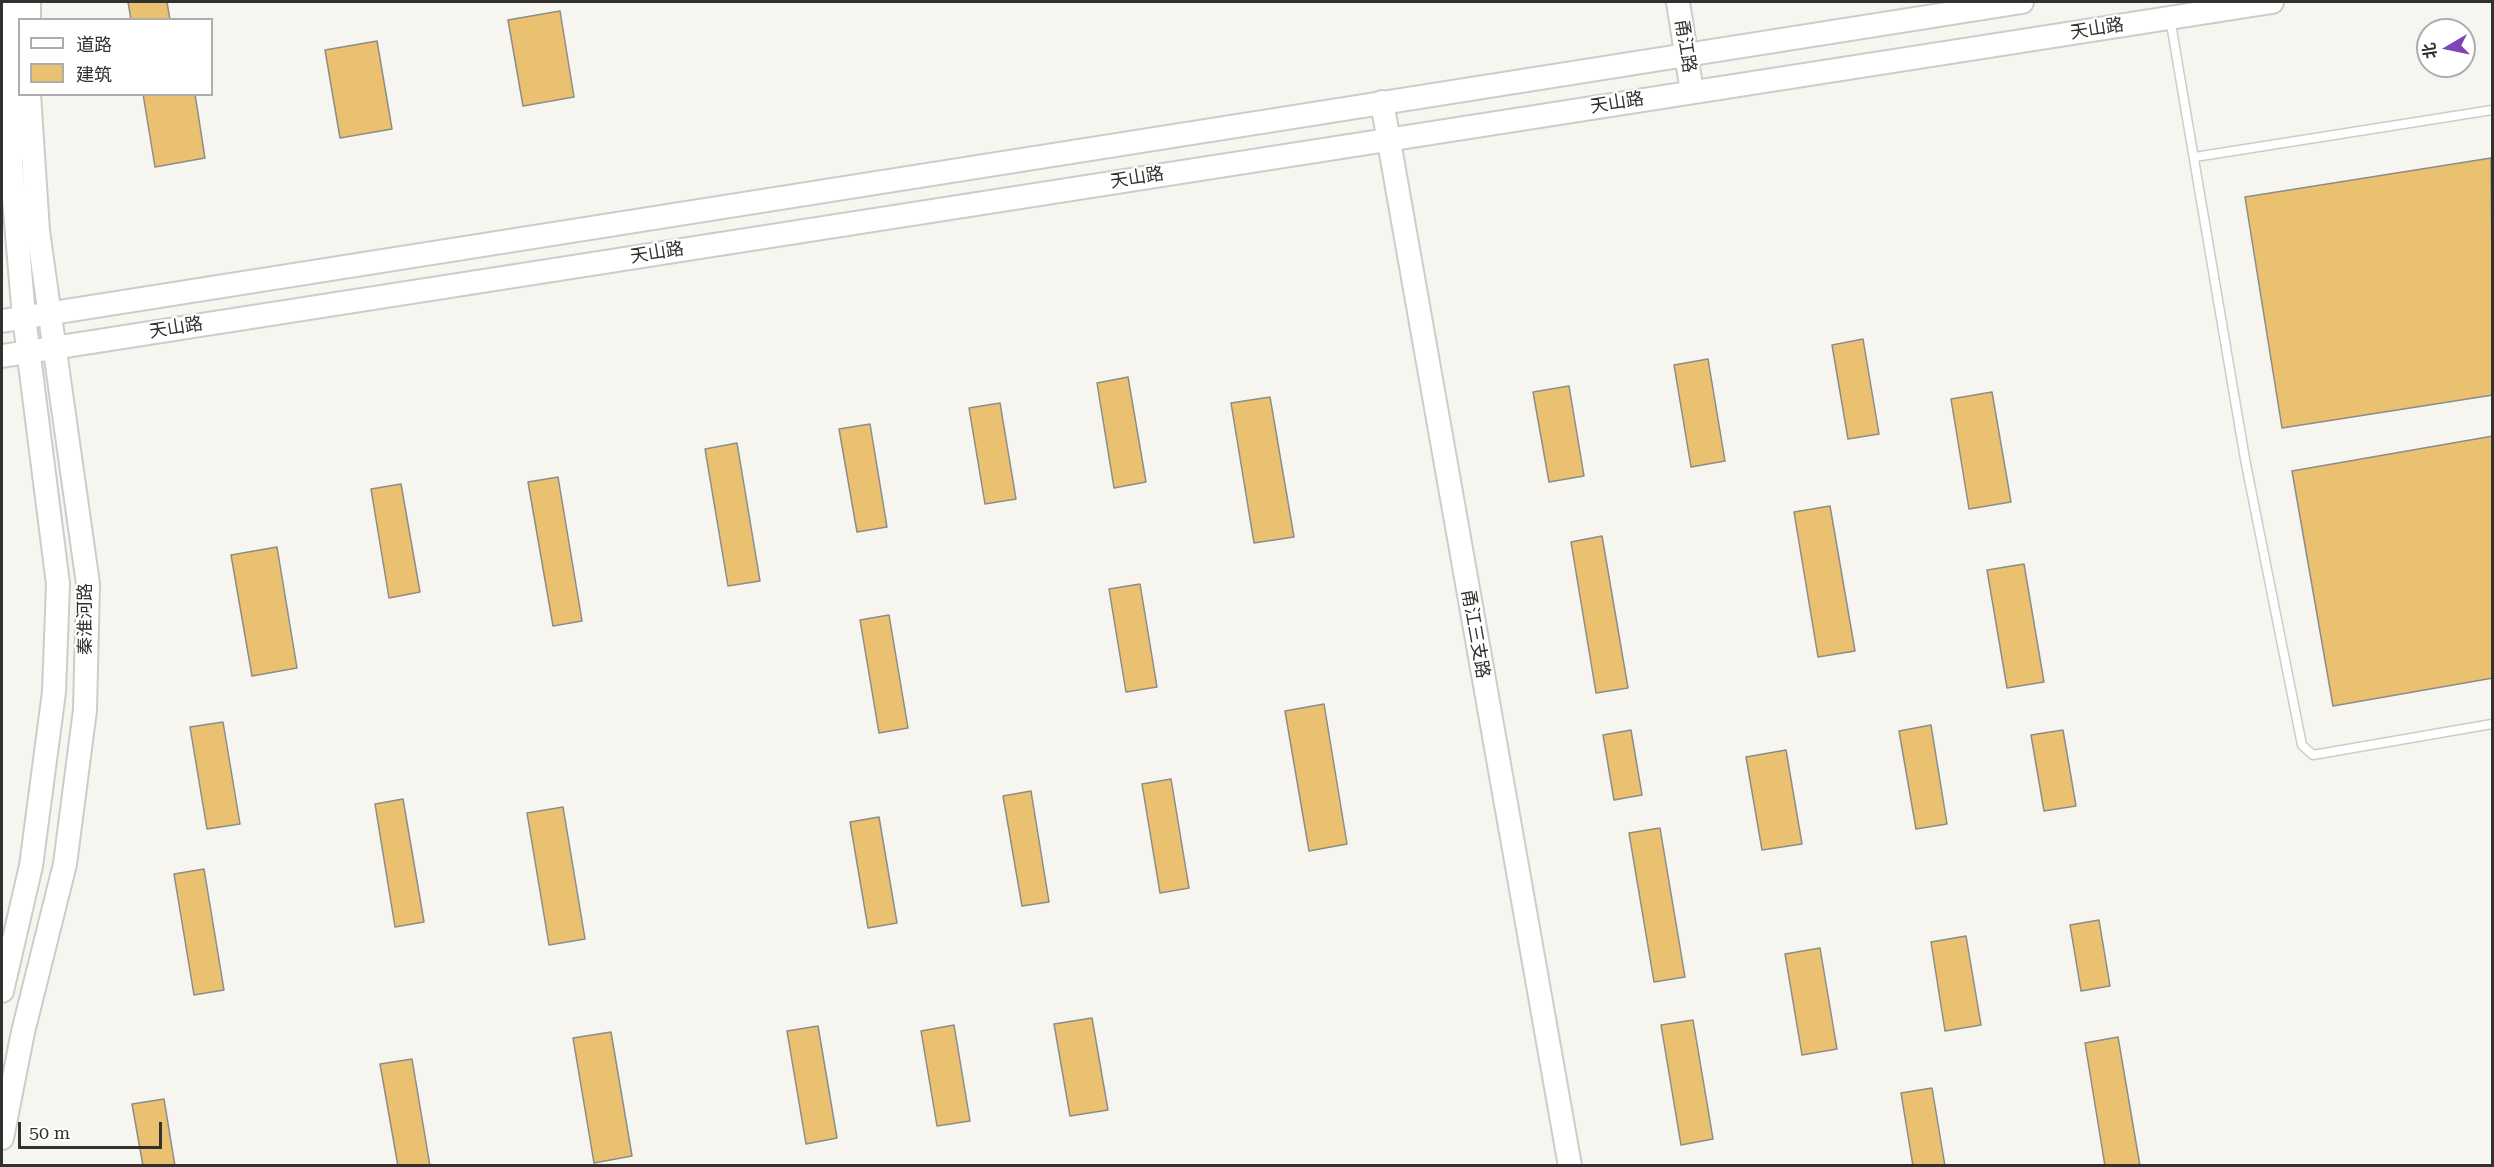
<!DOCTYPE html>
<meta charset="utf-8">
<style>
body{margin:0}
#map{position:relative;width:2494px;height:1167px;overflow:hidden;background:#f7f5f0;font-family:"Roboto Serif","Noto Sans SC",serif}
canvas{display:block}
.frame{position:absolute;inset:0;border:3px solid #323130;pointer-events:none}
.legend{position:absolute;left:18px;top:18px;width:195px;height:78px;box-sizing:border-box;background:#fff;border:2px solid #adadac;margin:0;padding:8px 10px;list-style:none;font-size:18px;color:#323130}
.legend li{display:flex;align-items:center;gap:12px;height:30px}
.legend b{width:30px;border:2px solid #adadac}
.north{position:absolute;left:2416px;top:18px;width:60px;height:60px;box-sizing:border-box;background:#fff;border:2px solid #adadac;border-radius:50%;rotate:261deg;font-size:16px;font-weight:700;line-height:24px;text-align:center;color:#323130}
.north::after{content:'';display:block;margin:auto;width:21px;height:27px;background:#8243b8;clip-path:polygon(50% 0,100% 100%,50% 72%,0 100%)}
.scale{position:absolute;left:18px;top:1122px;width:144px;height:27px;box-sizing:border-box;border:3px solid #323130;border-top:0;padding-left:8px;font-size:18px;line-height:21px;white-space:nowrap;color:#323130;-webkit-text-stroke:4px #fff;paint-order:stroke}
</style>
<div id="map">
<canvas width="2494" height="1167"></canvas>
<div class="frame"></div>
<ul class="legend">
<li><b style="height:8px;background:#fff"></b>道路</li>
<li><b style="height:16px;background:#e9c170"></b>建筑</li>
</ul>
<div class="north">北</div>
<div class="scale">50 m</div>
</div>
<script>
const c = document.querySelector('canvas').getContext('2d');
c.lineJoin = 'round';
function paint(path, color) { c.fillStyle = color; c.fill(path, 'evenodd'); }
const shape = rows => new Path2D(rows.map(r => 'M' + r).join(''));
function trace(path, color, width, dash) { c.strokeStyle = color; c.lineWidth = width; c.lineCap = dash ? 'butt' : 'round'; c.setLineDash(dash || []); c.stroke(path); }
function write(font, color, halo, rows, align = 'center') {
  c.font = font + ' "Roboto Serif","Noto Sans SC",serif'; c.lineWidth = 4.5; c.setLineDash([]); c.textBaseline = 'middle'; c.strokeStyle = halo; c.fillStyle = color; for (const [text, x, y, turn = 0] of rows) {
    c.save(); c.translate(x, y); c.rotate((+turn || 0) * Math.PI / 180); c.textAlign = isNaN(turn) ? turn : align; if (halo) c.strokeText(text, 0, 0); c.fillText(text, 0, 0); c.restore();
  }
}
const building = shape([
 [128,2,167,2,170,20,131,20,128,2],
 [560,11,574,97,523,106,508,20,560,11],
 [377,41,392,129,340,138,325,50,377,41],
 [143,94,195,94,205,158,155,167,143,94],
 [2491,158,2493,395,2282,428,2245,197,2491,158],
 [1863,339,1879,434,1848,439,1832,345,1863,339],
 [1708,359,1725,461,1691,467,1674,365,1708,359],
 [1128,377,1146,482,1114,488,1097,383,1128,377],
 [1569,386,1584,476,1549,482,1533,392,1569,386],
 [1992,392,2011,502,1969,509,1951,399,1992,392],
 [1270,397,1294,537,1254,543,1231,403,1270,397],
 [1000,403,1016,499,985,504,969,408,1000,403],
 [870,424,887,527,857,532,839,429,870,424],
 [2493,436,2493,678,2333,706,2292,471,2493,436],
 [737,443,760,581,728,586,705,449,737,443],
 [558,477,582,621,553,626,528,482,558,477],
 [401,484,420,592,389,598,371,489,401,484],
 [1830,506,1855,651,1818,657,1794,512,1830,506],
 [1602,536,1628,688,1596,693,1571,542,1602,536],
 [277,547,297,668,252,676,231,555,277,547],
 [2024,564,2044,682,2007,688,1987,570,2024,564],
 [1140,584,1157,687,1126,692,1109,589,1140,584],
 [889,615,908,728,879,733,860,620,889,615],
 [1324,704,1347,844,1309,851,1285,711,1324,704],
 [223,722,240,824,207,829,190,727,223,722],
 [1931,725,1947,824,1916,829,1899,731,1931,725],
 [1631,730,1642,795,1614,800,1603,735,1631,730],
 [2063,730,2076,806,2044,811,2031,735,2063,730],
 [1786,750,1802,844,1762,850,1746,757,1786,750],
 [1171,779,1189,888,1160,893,1142,784,1171,779],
 [1031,791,1049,902,1022,906,1003,796,1031,791],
 [403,799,424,922,395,927,375,804,403,799],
 [563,807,585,939,549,945,527,813,563,807],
 [879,817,897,923,868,928,850,822,879,817],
 [1660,828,1685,977,1654,982,1629,833,1660,828],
 [204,869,224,990,194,995,174,874,204,869],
 [2099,920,2110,986,2081,991,2070,925,2099,920],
 [1966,936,1981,1025,1945,1031,1931,942,1966,936],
 [1820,948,1837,1049,1802,1055,1785,954,1820,948],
 [1092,1018,1108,1110,1070,1116,1054,1024,1092,1018],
 [1693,1020,1713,1139,1681,1145,1661,1025,1693,1020],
 [954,1025,970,1121,937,1126,921,1031,954,1025],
 [818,1026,837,1138,806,1144,787,1031,818,1026],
 [611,1032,632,1156,594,1163,573,1038,611,1032],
 [2118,1037,2140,1166,2105,1166,2085,1043,2118,1037],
 [412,1059,430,1166,398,1166,380,1064,412,1059],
 [1932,1088,1945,1166,1913,1166,1901,1093,1932,1088],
 [164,1099,175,1166,143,1166,132,1104,164,1099]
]);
paint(building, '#e9c170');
trace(building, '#8e8c88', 1.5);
const lane = shape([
 [2170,18,2245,459,2302,745,2313,755,2492,724],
 [2195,157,2492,110]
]);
const secondary = shape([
 [1678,2,1692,92],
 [29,20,29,2],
 [1382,102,1570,1166],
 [2,321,2022,2],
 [2,356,2272,2],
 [2,991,31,866,54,692,58,584,24,317,11,163,13,2],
 [2,1138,23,1032,65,864,85,710,88,584,38,231,29,94]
]);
trace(lane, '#ceccc8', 11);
trace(secondary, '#ceccc8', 26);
trace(lane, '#fff', 8);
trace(secondary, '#fff', 22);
write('18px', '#323130', '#fff', [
 ["天山路",2097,29,-9],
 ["甬江路",1685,46,81],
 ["天山路",1617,103,-9],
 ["天山路",1137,178,-9],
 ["天山路",657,253,-9],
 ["天山路",176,328,-9],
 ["秦淮河路",86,619,-90],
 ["甬江三支路",1475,634,80]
]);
</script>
